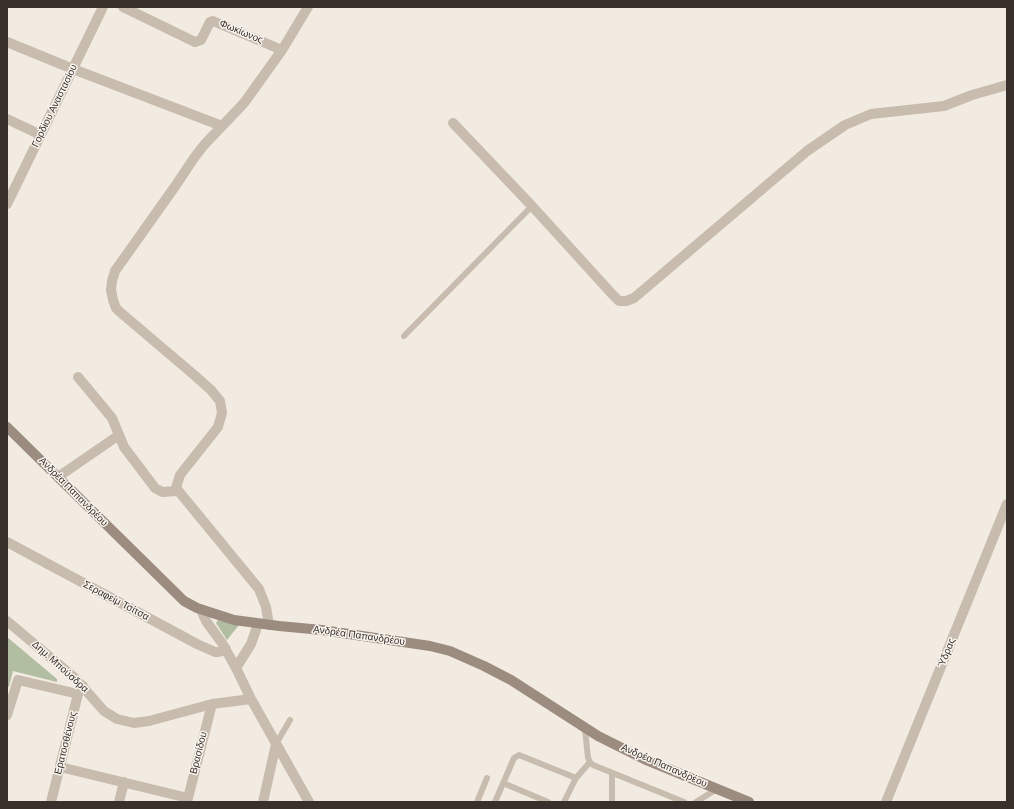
<!DOCTYPE html>
<meta charset="utf-8">
<style>
body{margin:0}
#map{position:relative;width:1014px;height:809px;overflow:hidden;background:#f1ebe1;font-family:"DM Sans",sans-serif}
canvas{display:block}
.frame{position:absolute;inset:0;border:8px solid #37302b;pointer-events:none}
</style>
<div id="map">
<canvas width="1014" height="809"></canvas>
<div class="frame"></div>
</div>
<script>
const c = document.querySelector('canvas').getContext('2d');
c.lineJoin = 'round';
function paint(path, color) { c.fillStyle = color; c.fill(path, 'evenodd'); }
const shape = rows => new Path2D(rows.map(r => 'M' + r).join(''));
function trace(path, color, width, dash) { c.strokeStyle = color; c.lineWidth = width; c.lineCap = dash ? 'butt' : 'round'; c.setLineDash(dash || []); c.stroke(path); }
function write(font, color, halo, rows, align = 'center') {
  c.font = font + ' "DM Sans",sans-serif'; c.lineWidth = 3; c.setLineDash([]); c.textBaseline = 'middle'; c.strokeStyle = halo; c.fillStyle = color; for (const [text, x, y, turn = 0] of rows) {
    c.save(); c.translate(x, y); c.rotate((+turn || 0) * Math.PI / 180); c.textAlign = isNaN(turn) ? turn : align; if (halo) c.strokeText(text, 0, 0); c.fillText(text, 0, 0); c.restore();
  }
}
paint(shape([
 [218,620,239,625,227,640,216,623],
 [7,637,57,679,57,682,13,671,9,687,7,687]
]), '#b2bea2');
trace(shape([
 [404,336,532,206],
 [585,729,588,758,590,762,593,765,684,802],
 [276,744,290,720],
 [612,773,612,802],
 [503,783,548,802],
 [477,802,487,778],
 [495,802,514,758,519,755,576,778],
 [564,802,576,778,590,762],
 [696,802,717,789]
]), '#c8bcae', 6);
trace(shape([
 [123,7,195,42,201,40,210,22,213,21,282,50],
 [7,42,73,69,222,126],
 [7,119,41,135],
 [453,123,532,206,612,294,619,301,626,301,634,298,807,151,845,125,871,114,944,106,972,95,1007,85],
 [7,204,103,7],
 [78,377,112,418,124,447,155,488,162,492,177,491],
 [58,477,119,435],
 [7,542,197,644,215,652,219,652,226,649],
 [201,610,206,621,222,643,236,668],
 [7,621,75,678,104,711,117,719,134,723,149,721,212,704,251,699],
 [258,624,251,644,236,668,251,699,309,802],
 [269,625,266,607,259,589,176,488,180,475,218,427,222,413,220,401,211,390,193,374,120,312,116,308,113,300,111,290,112,281,115,271,176,185,194,158,204,145,244,103,282,50,308,7],
 [7,715,18,680,78,694],
 [60,767,188,798],
 [51,802,78,694,83,686],
 [119,802,124,782],
 [187,802,212,704],
 [263,802,276,744],
 [886,802,1007,504]
]), '#c8bcae', 10);
trace(shape([
 [7,427,184,601,197,608,234,620,279,626,322,630,430,646,450,651,484,666,511,680,598,736,644,759,749,802]
]), '#9b8c7f', 10);
write('10px', '#37302b', '#f9f4ed', [
 ["Φωκίωνος",241,32,23],
 ["Γορδίου Αναστασίου",55,106,-64],
 ["Ανδρέα Παπανδρέου",73,492,45],
 ["Σεραφείμ Τσίτσα",116,601,28],
 ["Ανδρέα Παπανδρέου",359,636,8],
 ["Ύδρας",947,653,-68],
 ["Δημ. Μπούσδρα",60,667,42],
 ["Ερατοσθένους",66,743,-76],
 ["Βρασίδου",199,753,-76],
 ["Ανδρέα Παπανδρέου",664,766,24]
]);
</script>
